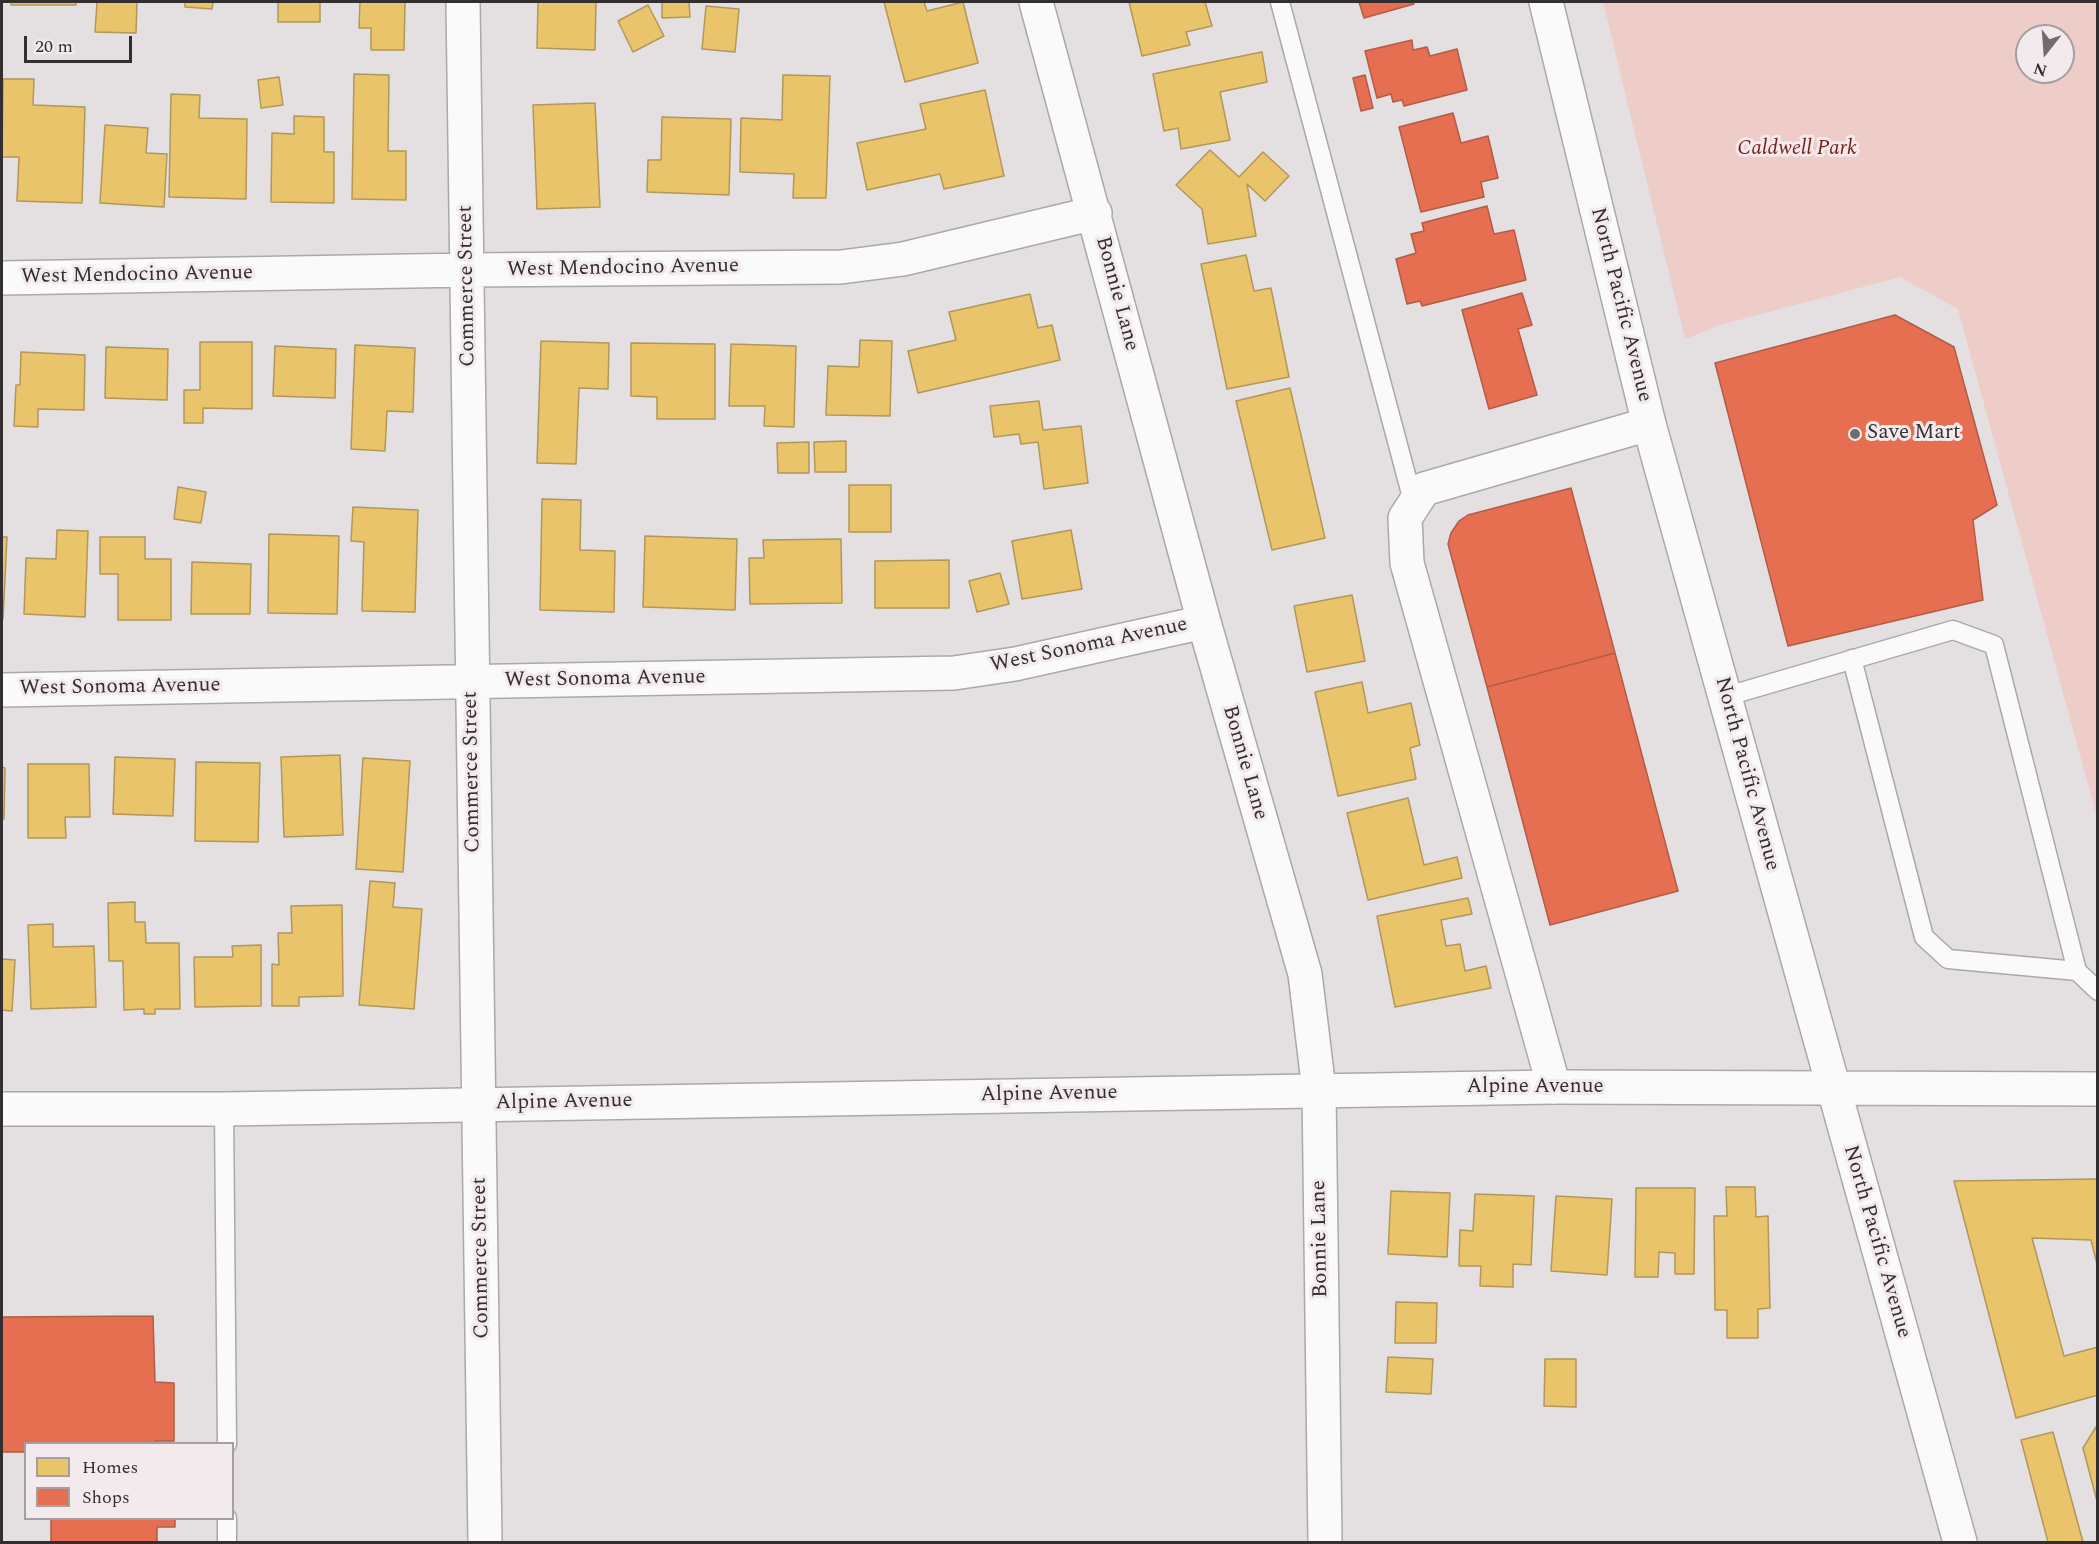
<!DOCTYPE html>
<style>
body{margin:0}
#map{position:relative;width:2099px;height:1544px;overflow:hidden;background:#e4dfe1;font-family:Spectral,serif}
canvas{display:block}
.frame{position:absolute;inset:0;border:3px solid #332f31;pointer-events:none}
.legend{position:absolute;left:24px;top:1442px;width:210px;height:78px;box-sizing:border-box;background:#f3eaee;border:2px solid #a69fa2;margin:0;padding:8px 10px;list-style:none;font-size:18px;color:#332f31}
.legend li{display:flex;align-items:center;gap:12px;height:30px}
.legend b{width:30px;border:2px solid #a69fa2}
.north{position:absolute;left:2015px;top:24px;width:60px;height:60px;box-sizing:border-box;background:#f3eaee;border:2px solid #a69fa2;border-radius:50%;rotate:197deg;font-size:16px;font-weight:700;line-height:24px;text-align:center;color:#332f31}
.north::after{content:'';display:block;margin:auto;width:21px;height:27px;background:#716d6f;clip-path:polygon(50% 0,100% 100%,50% 72%,0 100%)}
.scale{position:absolute;left:24px;top:36px;width:108px;height:27px;box-sizing:border-box;border:3px solid #332f31;border-top:0;padding-left:8px;font-size:18px;line-height:21px;white-space:nowrap;color:#332f31;-webkit-text-stroke:4px #f3eaee;paint-order:stroke}
</style>
<div id="map">
<canvas width="2099" height="1544"></canvas>
<div class="frame"></div>
<ul class="legend">
<li><b style="height:16px;background:#e9c46a"></b>Homes</li>
<li><b style="height:16px;background:#e76f51"></b>Shops</li>
</ul>
<div class="north">N</div>
<div class="scale">20 m</div>
</div>
<script>
const c = document.querySelector('canvas').getContext('2d');
c.lineJoin = 'round';
function paint(path, color) { c.fillStyle = color; c.fill(path, 'evenodd'); }
const shape = rows => new Path2D(rows.map(r => 'M' + r).join(''));
function trace(path, color, width, dash) { c.strokeStyle = color; c.lineWidth = width; c.lineCap = dash ? 'butt' : 'round'; c.setLineDash(dash || []); c.stroke(path); }
function write(font, color, halo, rows, align = 'center') {
  c.font = font + ' Spectral,serif'; c.lineWidth = 6; c.setLineDash([]); c.textBaseline = 'middle'; c.strokeStyle = halo; c.fillStyle = color; for (const [text, x, y, turn = 0] of rows) {
    c.save(); c.translate(x, y); c.rotate((+turn || 0) * Math.PI / 180); c.textAlign = isNaN(turn) ? turn : align; if (halo) c.strokeText(text, 0, 0); c.fillText(text, 0, 0); c.restore();
  }
}
paint(shape([
 [1603,2,2097,2,2097,817,1958,309,1900,277,1720,325,1685,339],
 [2027,36,2063,36,2063,72,2027,72]
]), '#eeccc8');
const homes = shape([
 [11,2,76,2,76,5,11,5,11,2],
 [97,2,137,2,136,33,95,32,97,2],
 [185,2,213,2,212,9,185,7,185,2],
 [278,2,320,2,320,22,278,22,278,2],
 [360,2,405,2,404,50,371,50,371,28,359,28,360,2],
 [538,2,596,2,595,50,537,48,538,2],
 [662,2,689,2,690,17,662,18,662,2],
 [884,2,924,2,927,11,963,2,978,63,905,82,884,2],
 [1129,2,1205,2,1212,26,1186,32,1190,45,1142,56,1129,2],
 [648,5,664,36,633,52,618,21,648,5],
 [706,6,739,9,735,52,702,49,706,6],
 [1262,52,1267,82,1220,92,1230,140,1181,149,1178,128,1164,131,1153,74,1262,52],
 [354,74,389,75,388,151,406,151,406,200,352,199,354,74],
 [783,75,830,76,826,198,793,198,794,174,740,172,741,118,782,120,783,75],
 [279,77,283,105,261,108,258,80,279,77],
 [3,79,34,79,33,105,85,107,82,203,17,201,19,157,2,157,3,79],
 [985,90,1004,176,944,189,940,174,867,190,857,143,926,129,920,104,985,90],
 [171,94,200,95,199,118,247,119,246,199,169,197,171,94],
 [595,103,600,207,537,209,533,105,595,103],
 [294,116,324,117,324,152,334,152,334,203,271,202,272,133,294,134,294,116],
 [662,117,731,119,729,195,647,192,648,160,661,160,662,117],
 [105,125,148,128,146,153,167,154,164,207,100,203,105,125],
 [1210,150,1239,177,1263,152,1289,176,1265,201,1247,184,1256,236,1208,244,1202,209,1176,185,1210,150],
 [1246,255,1254,291,1271,288,1289,377,1227,389,1201,264,1246,255],
 [1030,294,1038,328,1052,325,1060,360,918,393,908,351,956,340,949,312,1030,294],
 [860,340,892,341,890,416,826,415,828,366,859,367,860,340],
 [541,341,609,343,608,389,579,388,576,464,537,463,541,341],
 [200,342,252,342,252,409,203,408,203,423,184,423,184,390,200,390,200,342],
 [631,343,715,344,715,419,657,419,657,397,631,396,631,343],
 [731,344,796,346,794,427,764,426,765,406,729,406,731,344],
 [355,345,415,348,413,412,387,411,385,451,351,449,355,345],
 [275,346,336,349,335,398,273,396,275,346],
 [106,347,168,349,167,400,105,398,106,347],
 [21,352,85,355,84,410,38,409,38,427,14,426,16,385,20,385,21,352],
 [1290,388,1325,538,1272,550,1236,401,1290,388],
 [1039,401,1043,430,1081,426,1088,483,1044,489,1038,442,1021,444,1019,434,994,437,990,406,1039,401],
 [846,441,846,472,815,472,814,442,846,441],
 [809,442,809,473,778,473,777,443,809,442],
 [849,485,891,485,891,532,849,532,849,485],
 [178,487,206,492,201,523,174,519,178,487],
 [542,499,581,500,580,550,615,551,614,612,540,610,542,499],
 [353,507,418,510,415,612,362,611,364,542,351,541,353,507],
 [57,530,88,531,85,617,24,614,26,558,56,559,57,530],
 [1071,530,1082,589,1022,599,1012,541,1071,530],
 [269,534,339,536,337,614,268,613,269,534],
 [645,536,737,539,735,610,643,607,645,536],
 [2,537,7,537,3,619,2,619,2,537],
 [100,537,145,537,145,559,171,559,171,620,118,620,118,574,100,574,100,537],
 [841,539,842,603,750,604,749,558,764,558,763,540,841,539],
 [949,560,949,608,875,608,875,561,949,560],
 [192,562,251,564,250,614,191,614,192,562],
 [1000,573,1009,604,977,612,969,581,1000,573],
 [1352,595,1365,661,1307,672,1294,606,1352,595],
 [1362,682,1368,713,1411,703,1420,745,1410,748,1416,779,1338,796,1315,692,1362,682],
 [340,755,343,835,284,837,281,757,340,755],
 [115,757,175,759,173,816,113,814,115,757],
 [363,758,410,761,403,872,356,869,363,758],
 [196,762,260,763,258,842,195,841,196,762],
 [28,764,89,764,90,817,65,817,66,838,28,838,28,764],
 [2,767,5,768,4,819,2,819,2,767],
 [1408,798,1424,865,1457,857,1462,878,1368,900,1347,813,1408,798],
 [370,881,395,883,393,907,422,909,414,1009,359,1005,370,881],
 [1468,898,1472,914,1441,920,1446,946,1460,944,1465,971,1486,966,1491,988,1395,1007,1377,916,1468,898],
 [135,902,135,922,145,922,146,943,179,943,180,1009,155,1009,155,1014,144,1014,144,1009,124,1010,123,961,109,961,108,903,135,902],
 [342,905,343,996,299,997,299,1006,272,1006,272,964,279,965,278,933,292,933,291,906,342,905],
 [53,924,53,947,94,946,96,1007,31,1009,28,925,53,924],
 [261,945,261,1006,195,1007,194,957,233,957,232,946,261,945],
 [2,959,15,960,12,1011,2,1010,2,959],
 [2098,1179,2098,1268,2091,1240,2032,1238,2064,1356,2098,1347,2098,1395,2016,1418,1954,1181,2098,1179],
 [1726,1187,1755,1187,1756,1217,1768,1216,1770,1308,1758,1309,1758,1338,1727,1338,1727,1310,1715,1310,1714,1216,1727,1216,1726,1187],
 [1636,1188,1695,1188,1694,1274,1675,1274,1675,1253,1659,1252,1658,1277,1635,1277,1636,1188],
 [1391,1191,1450,1193,1447,1257,1388,1254,1391,1191],
 [1475,1194,1534,1196,1531,1265,1513,1264,1513,1287,1480,1286,1481,1266,1459,1266,1460,1230,1473,1231,1475,1194],
 [1556,1196,1612,1199,1607,1275,1551,1271,1556,1196],
 [1396,1302,1437,1303,1436,1343,1395,1343,1396,1302],
 [1388,1357,1433,1359,1431,1394,1386,1392,1388,1357],
 [1545,1359,1576,1359,1576,1407,1544,1406,1545,1359],
 [2096,1427,2098,1427,2098,1505,2083,1448,2096,1427],
 [2053,1432,2083,1542,2048,1542,2021,1440,2053,1432]
]);
paint(homes, '#e9c46a');
trace(homes, '#b29759', 1.5);
const shops = shape([
 [1359,2,1413,2,1414,4,1364,18,1359,2],
 [1412,40,1413,50,1427,47,1430,56,1457,49,1467,90,1404,106,1402,100,1393,102,1391,94,1377,98,1365,51,1412,40],
 [1365,75,1373,108,1361,111,1353,78,1365,75],
 [1453,113,1461,143,1488,136,1498,178,1481,182,1484,197,1421,212,1399,127,1453,113],
 [1487,206,1494,234,1514,230,1526,280,1422,306,1420,301,1407,304,1396,259,1416,253,1411,234,1424,231,1422,223,1487,206],
 [1522,293,1532,325,1518,329,1537,395,1489,409,1462,310,1522,293],
 [1895,315,1954,347,1997,505,1973,520,1983,600,1788,646,1715,363,1895,315],
 [1571,488,1615,653,1487,687,1448,544,1451,533,1459,521,1468,515,1571,488],
 [1615,653,1678,891,1550,925,1487,687,1615,653],
 [153,1316,155,1382,174,1383,174,1441,155,1441,156,1444,26,1444,26,1452,2,1452,2,1317,153,1316],
 [51,1518,175,1518,175,1527,157,1527,157,1542,51,1542,51,1518]
]);
paint(shops, '#e76f51');
trace(shops, '#b15c47', 1.5);
const service = shape([
 [1280,2,1414,505],
 [1852,659,1924,937,1948,959,2077,971],
 [1724,697,1953,630,1994,645,2077,971,2098,991],
 [224,1109,227,1444],
 [227,1518,227,1542]
]);
const minor = shape([
 [463,2,485,1542],
 [1036,2,1204,622,1305,974,1319,1090,1325,1542],
 [2,278,468,270,841,267,903,259,1095,213],
 [2,690,954,673,1015,664,1204,622],
 [1554,1087,1407,563,1405,518,1424,489,1649,424]
]);
const tertiary = shape([
 [1546,2,1649,424,1960,1542],
 [2,1109,224,1109,1554,1087,2098,1089]
]);
trace(service, '#aba8a9', 21);
trace(minor, '#aba8a9', 36);
trace(tertiary, '#aba8a9', 36);
trace(service, '#fbfafa', 18);
trace(minor, '#fbfafa', 33);
trace(tertiary, '#fbfafa', 33);
for (const [x, y, r, color] of [
 [1855,434,6,"#716d6f"]
]) { const dot = new Path2D(); dot.arc(x, y, r, 0, 2 * Math.PI); c.fillStyle = color; c.fill(dot); trace(dot, '#f3eaee', 2); }
write('italic 21px', '#781c14', '#f3eaee', [
 ["Caldwell Park",1797,150]
]);
write('21px', '#332f31', '#f3eaee', [
 ["West Mendocino Avenue",623,269,-1],
 ["West Mendocino Avenue",137,276,-1],
 ["Commerce Street",468,286,-91],
 ["Bonnie Lane",1116,294,75],
 ["North Pacific Avenue",1620,305,76],
 ["West Sonoma Avenue",1089,646,-12],
 ["West Sonoma Avenue",605,680,-1],
 ["West Sonoma Avenue",120,688,-1],
 ["Bonnie Lane",1244,763,74],
 ["Commerce Street",473,772,-91],
 ["North Pacific Avenue",1746,774,75],
 ["Alpine Avenue",1535,1088],
 ["Alpine Avenue",1049,1095,-1],
 ["Alpine Avenue",564,1103,-1],
 ["Bonnie Lane",1321,1239,-91],
 ["North Pacific Avenue",1876,1242,74],
 ["Commerce Street",482,1258,-91]
]);
write('21px', '#332f31', '#f3eaee', [
 ["Save Mart",1867,434]
], 'left');
</script>
